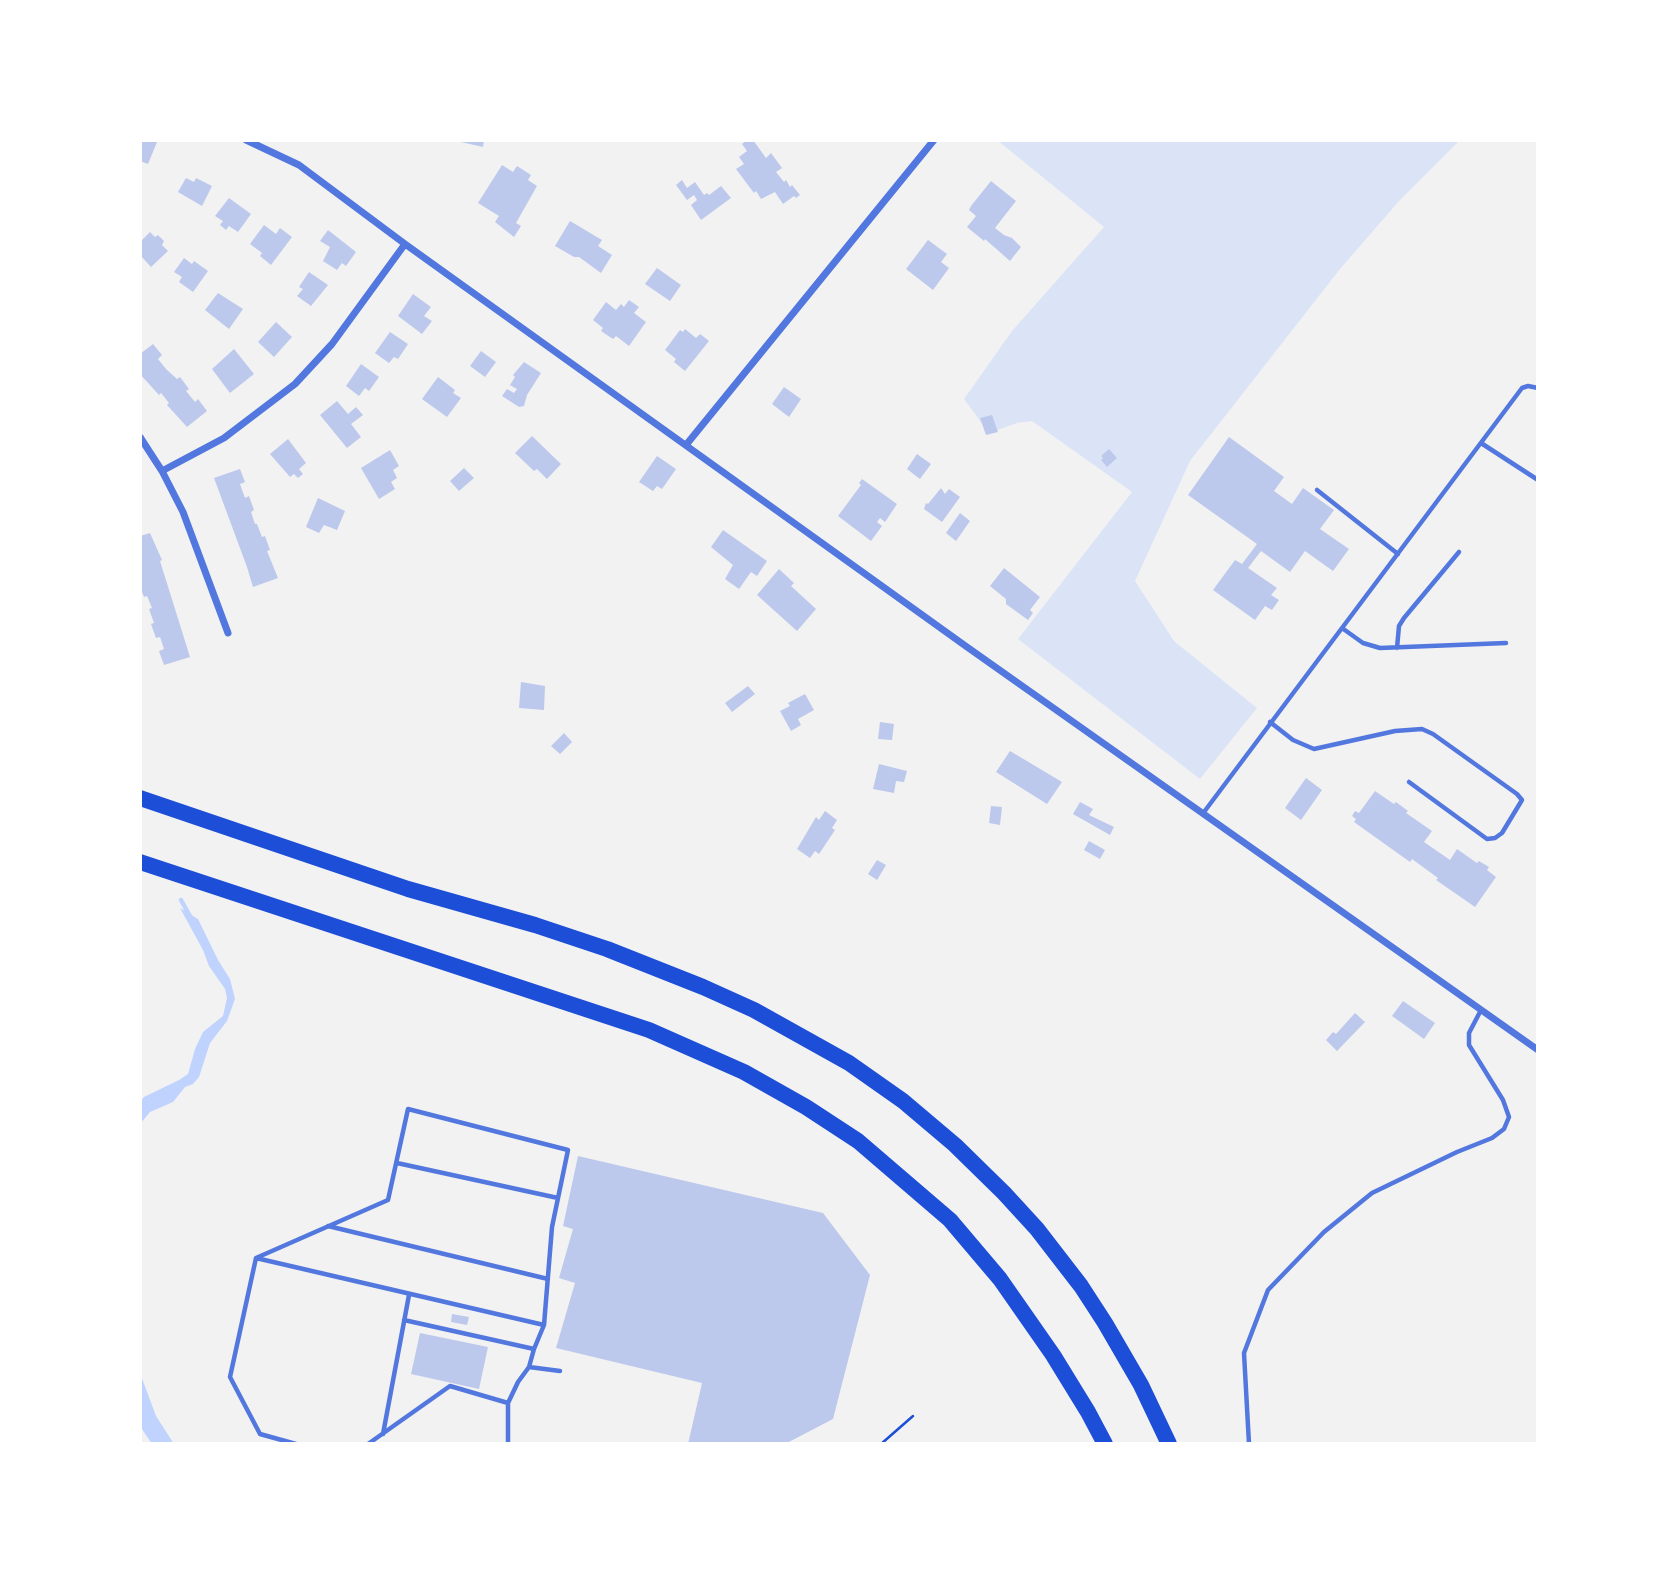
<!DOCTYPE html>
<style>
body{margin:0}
#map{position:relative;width:1678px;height:1584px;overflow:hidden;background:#f2f2f2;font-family:Quicksand,sans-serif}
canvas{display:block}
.frame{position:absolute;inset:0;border:142px solid #fff;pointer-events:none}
</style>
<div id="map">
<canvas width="1678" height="1584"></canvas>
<div class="frame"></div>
</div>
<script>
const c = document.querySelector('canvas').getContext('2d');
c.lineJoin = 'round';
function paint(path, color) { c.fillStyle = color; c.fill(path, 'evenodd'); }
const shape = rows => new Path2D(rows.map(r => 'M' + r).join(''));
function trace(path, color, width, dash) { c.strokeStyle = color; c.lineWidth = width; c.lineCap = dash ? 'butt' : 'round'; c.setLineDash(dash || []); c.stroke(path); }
paint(shape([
 [997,140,1460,140,1400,200,1340,269,1190,461,1135,581,1174,641,1257,708,1200,779,1018,639,1132,492,1032,421,1017,423,989,433,964,399,1012,331,1104,227]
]), '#dbe4f7');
paint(shape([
 [180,908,198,919,218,960,230,979,235,999,227,1021,210,1043,199,1077,193,1084,185,1087,173,1102,150,1112,140,1124,140,1102,144,1097,179,1080,188,1074,195,1049,203,1032,223,1016,227,998,225,989,209,966,203,950],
 [140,1373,156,1416,174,1444,152,1444,140,1426]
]), '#bfd3fe');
trace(shape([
 [181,900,191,918]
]), '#bfd3fe', 4.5);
paint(shape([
 [140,140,157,142,148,164,140,161],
 [452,140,484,140,483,147],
 [747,140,753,140,766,158,771,153,782,168,776,172,784,182,786,180,790,187,792,185,800,195,796,198,794,196,783,204,775,192,761,199,756,191,754,193,736,169,744,164,739,157,747,151,742,144],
 [502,165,513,172,517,166,531,175,528,180,537,186,516,223,521,226,514,237,495,222,499,216,478,203],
 [186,178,194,182,196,178,212,186,202,206,178,192],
 [682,180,687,188,695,182,704,195,707,193,709,195,721,186,731,198,701,220,691,205,697,200,694,195,687,200,676,185],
 [991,181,1016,201,995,228,1004,235,1012,238,1021,247,1010,261,985,239,984,241,967,227,976,216,969,210,971,206],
 [229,198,251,214,238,232,229,226,226,230,220,225,223,221,215,216],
 [570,221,602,240,598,246,612,255,601,273,579,257,574,257,555,246],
 [264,225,276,234,280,228,292,237,271,265,260,256,262,253,250,244],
 [328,230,356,252,346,266,342,263,337,270,323,261,330,247,320,241],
 [150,232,155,237,158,235,164,241,162,245,168,251,151,267,140,255,140,242],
 [928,240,947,254,941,262,949,268,933,290,906,269],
 [184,258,192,264,194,261,208,271,193,292,179,282,182,277,174,272],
 [657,268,681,285,670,301,645,284],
 [309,272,328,285,311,306,297,296,303,289,299,287],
 [218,293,243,309,229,329,205,310],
 [413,294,431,307,424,316,432,321,422,334,398,316],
 [629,300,639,307,634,313,646,322,629,346,616,336,613,339,601,331,603,328,593,320,606,302,616,310,621,304,624,307],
 [276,322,292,337,274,357,258,342],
 [685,329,696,338,700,334,709,341,685,371,674,362,676,359,665,350,680,330,683,332],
 [390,332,408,344,398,359,394,357,389,363,375,353],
 [153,344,162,355,158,359,166,369,177,379,180,377,189,389,186,391,195,402,198,399,207,411,187,427,167,405,169,403,161,393,159,395,140,374,140,354],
 [234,349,254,374,230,393,212,369],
 [481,351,496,362,485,377,470,366],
 [524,362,541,373,527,395,524,406,519,407,502,396,507,389,514,393,517,389,510,385,515,377,513,375],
 [361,364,379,377,369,391,365,388,359,396,346,386],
 [438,377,455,390,453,393,461,398,447,417,422,399],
 [784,387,801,399,789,417,772,404],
 [337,401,348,414,356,407,363,415,351,424,361,437,347,448,320,415],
 [992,415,998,432,986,435,980,418],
 [532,436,561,464,547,479,537,469,534,471,515,453],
 [1229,437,1284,477,1274,491,1292,504,1303,488,1334,510,1320,529,1349,549,1333,571,1305,551,1290,572,1261,551,1248,568,1277,588,1271,595,1279,600,1272,610,1265,606,1255,620,1213,590,1235,560,1242,564,1257,544,1188,495],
 [288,439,306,463,299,469,303,474,298,478,294,474,290,477,270,454],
 [1109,449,1117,458,1107,467,1101,460,1103,458,1101,456],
 [390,450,399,466,393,470,397,478,391,482,395,489,379,499,361,468],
 [917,454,931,464,920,479,907,469],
 [657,456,676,469,662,489,657,486,653,491,639,482],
 [464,468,474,478,459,491,450,481],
 [240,469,245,482,240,484,245,498,249,496,254,510,251,512,255,524,257,524,262,537,265,536,270,550,267,551,278,578,253,587,247,567,214,478],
 [862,479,897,504,885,522,880,518,877,522,882,526,871,541,838,516,861,485,859,483],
 [941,488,945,494,949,489,960,497,942,522,924,509,926,503,928,504],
 [318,498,345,511,337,530,324,525,319,533,306,527],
 [960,513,970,521,956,541,946,533],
 [723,530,767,561,757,576,751,572,739,589,725,579,733,565,711,547],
 [150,533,162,560,160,561,190,657,164,665,159,651,164,649,160,637,156,638,151,624,154,623,149,609,152,608,147,596,144,597,140,587,140,536],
 [1004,568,1040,597,1030,610,1033,613,1028,620,1006,604,1006,599,990,586],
 [779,569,794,583,791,586,816,609,797,631,757,595],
 [521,682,545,686,544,710,519,708],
 [748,686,755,694,732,712,725,703],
 [805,694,814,710,798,719,801,725,791,731,780,711,790,706,788,703],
 [880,722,894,724,892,740,878,739],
 [564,733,572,742,560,754,551,746],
 [1010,751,1062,782,1047,804,996,772],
 [879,764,907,771,904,782,896,781,894,793,873,789],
 [1306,778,1322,790,1301,820,1285,808],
 [1375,791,1394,804,1396,802,1408,811,1406,813,1432,831,1424,842,1450,860,1457,849,1477,863,1479,861,1489,867,1487,870,1496,877,1475,907,1436,880,1438,878,1412,859,1410,862,1354,822,1356,819,1352,816,1355,811,1359,813],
 [1080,802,1093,809,1089,815,1114,827,1110,835,1073,814],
 [991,806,1002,807,1000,825,989,823],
 [825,811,837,820,832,828,835,830,819,854,815,851,810,858,797,849,816,817,819,820],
 [1089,841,1105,850,1100,859,1084,850],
 [877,860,886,865,877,880,868,874],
 [1403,1001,1435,1023,1424,1039,1392,1016],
 [1355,1013,1365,1022,1337,1051,1326,1040,1333,1032,1336,1034],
 [578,1156,823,1213,870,1275,833,1419,785,1444,688,1444,702,1383,556,1348,575,1283,559,1278,573,1229,563,1226],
 [452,1314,469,1317,467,1325,451,1322],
 [420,1333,488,1347,479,1389,411,1374]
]), '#bdc9ec');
trace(shape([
 [881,1444,913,1416]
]), '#1d4ed8', 2.5);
trace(shape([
 [1481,443,1538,480],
 [1317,490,1398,554],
 [1342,628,1363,643,1380,648,1506,643],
 [1397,648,1399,626,1404,618,1459,552],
 [1270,722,1293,740,1314,749,1395,731,1422,729,1433,734,1517,794,1522,800,1502,833,1495,838,1487,839,1409,782],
 [1204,812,1522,388,1528,386,1538,388],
 [397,1163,558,1198],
 [328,1226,548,1279],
 [256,1258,544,1325],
 [404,1320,534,1349],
 [529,1367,560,1371],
 [383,1434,409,1295],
 [296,1444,260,1434,230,1377,256,1258,388,1200,408,1109,568,1150,552,1227,544,1325,534,1349,529,1367,518,1382,508,1403,508,1444],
 [368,1444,450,1386,508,1403],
 [1249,1444,1244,1353,1268,1290,1324,1232,1372,1193,1457,1152,1492,1138,1504,1129,1509,1117,1503,1100,1469,1045,1469,1033,1481,1010]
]), '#5277de', 4.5);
trace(shape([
 [246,140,299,165,405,244,967,647,1538,1050],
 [140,437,162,471,183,512,228,633],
 [686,445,934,140],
 [162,471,224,438,295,384,332,344,405,244]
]), '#5277de', 7);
trace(shape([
 [140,798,408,889,535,925,607,949,703,987,754,1010,849,1063,903,1101,955,1145,1004,1193,1037,1229,1081,1286,1105,1323,1141,1385,1169,1444],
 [140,862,649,1030,744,1072,806,1107,858,1141,950,1220,1000,1279,1053,1355,1088,1412,1105,1444]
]), '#1d4ed8', 16);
</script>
